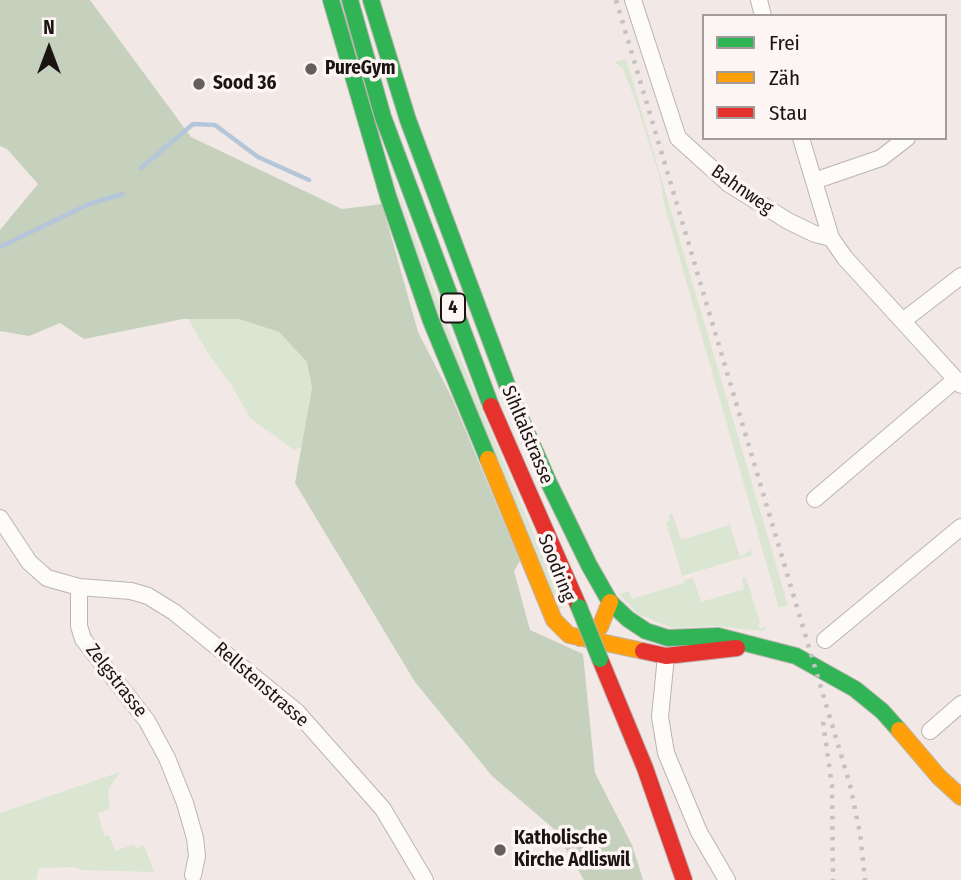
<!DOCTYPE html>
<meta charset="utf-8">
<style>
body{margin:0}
#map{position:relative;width:961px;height:880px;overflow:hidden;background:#f2e8e5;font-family:"Fira Sans Condensed",sans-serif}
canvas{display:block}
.legend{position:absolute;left:702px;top:14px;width:245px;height:126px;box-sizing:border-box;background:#fdf5f3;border:2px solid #a29b99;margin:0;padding:9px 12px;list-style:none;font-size:21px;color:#1a1412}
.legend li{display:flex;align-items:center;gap:14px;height:35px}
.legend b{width:35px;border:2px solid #a29b99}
.north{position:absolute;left:14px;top:14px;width:70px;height:70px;-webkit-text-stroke:5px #fdf5f3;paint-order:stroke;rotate:0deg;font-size:19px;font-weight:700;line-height:28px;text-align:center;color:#1a1412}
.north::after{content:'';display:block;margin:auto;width:24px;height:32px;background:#1a1412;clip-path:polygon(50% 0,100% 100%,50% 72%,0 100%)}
</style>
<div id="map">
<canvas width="961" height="880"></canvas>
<ul class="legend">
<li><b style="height:9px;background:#30b455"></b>Frei</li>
<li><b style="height:9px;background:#ff9f0a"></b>Zäh</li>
<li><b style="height:9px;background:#e5322d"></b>Stau</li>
</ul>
<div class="north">N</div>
</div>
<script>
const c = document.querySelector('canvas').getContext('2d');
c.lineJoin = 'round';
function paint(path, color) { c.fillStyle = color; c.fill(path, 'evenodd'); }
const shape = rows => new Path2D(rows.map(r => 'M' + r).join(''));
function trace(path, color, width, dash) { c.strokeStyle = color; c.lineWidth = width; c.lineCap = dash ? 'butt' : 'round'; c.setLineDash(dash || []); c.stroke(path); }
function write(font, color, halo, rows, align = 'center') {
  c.font = font + ' "Fira Sans Condensed",sans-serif'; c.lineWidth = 7; c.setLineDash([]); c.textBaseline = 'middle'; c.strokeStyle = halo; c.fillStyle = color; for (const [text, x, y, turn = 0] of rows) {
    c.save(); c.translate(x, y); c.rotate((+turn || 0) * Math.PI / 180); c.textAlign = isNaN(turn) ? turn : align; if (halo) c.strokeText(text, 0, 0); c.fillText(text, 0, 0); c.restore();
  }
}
paint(shape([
 [626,59,788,605,779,608,664,203,659,175,635,99,623,69,615,62],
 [385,155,449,331,564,607,559,609,455,364],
 [188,319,240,319,279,332,307,362,312,388,302,447,294,450,250,418,231,384,211,358],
 [725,511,740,557,751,550,752,555,682,576,666,522,670,520,669,514,672,513,681,540,729,525],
 [746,577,760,622,758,625,761,629,764,627,766,630,761,631,716,626,672,628,638,614,619,594,629,591,632,599,684,583,684,580,693,578,701,602,744,589,742,579],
 [120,772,108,790,110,809,98,813,104,836,109,835,115,851,135,844,136,849,144,845,154,872,82,870,74,867,39,868,36,880,0,880,0,813]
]), '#dbe6d2');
paint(shape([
 [0,0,90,0,191,137,342,209,382,204,418,332,452,398,520,561,514,571,530,630,583,654,595,773,632,845,643,880,584,880,554,829,492,776,415,682,295,483,312,388,307,362,279,332,239,319,183,319,84,339,60,323,29,336,0,331,0,230,38,184,7,149,0,146]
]), '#c5d1bd');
trace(shape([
 [141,168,193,124,215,125,258,157,309,180],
 [0,247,89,204,123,194]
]), '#b4c6da', 4.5);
const street = shape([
 [633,0,678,138,729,184,788,221,815,234,831,238],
 [759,0,763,16],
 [801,138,831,238,845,258,961,385],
 [814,181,881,158,907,138],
 [904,320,961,276],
 [815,499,956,379],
 [0,518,29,562,47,578,79,587,131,591,148,596,174,612,297,712,383,809,425,880],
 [79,587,79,626,83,639,147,721,167,758,185,803,195,838,197,856,193,875],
 [825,640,961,527],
 [666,656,660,717,666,753,699,832,727,880],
 [930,731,961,704]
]);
const fast = shape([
 [331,0,388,196,431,321,488,459],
 [350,0,383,117,491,406],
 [371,0,408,120,513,401,549,483,589,565,610,602,628,619,646,631,668,638,718,636,796,656,855,689,882,711,899,730]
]);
const slow = shape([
 [488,459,554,620,569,635,643,651],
 [580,638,600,627,610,602],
 [899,730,939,777,961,797]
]);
const jam = shape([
 [491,406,579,607],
 [643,651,666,656,737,648],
 [600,659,645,768,684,880]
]);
trace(street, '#bcb4b1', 18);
trace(fast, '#bcb4b1', 18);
trace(slow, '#bcb4b1', 18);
trace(jam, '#bcb4b1', 18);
trace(street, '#fdfcfb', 16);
trace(fast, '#30b455', 16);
trace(slow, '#ff9f0a', 16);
trace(jam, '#e5322d', 16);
trace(shape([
 [616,0,850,785,860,833,865,880],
 [823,722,832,786,833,880]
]), '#c4c2c1', 4.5, [3.5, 7]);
const fastBridge = shape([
 [579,607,600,659]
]);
trace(fastBridge, '#bcb4b1', 18, []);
trace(fastBridge, '#30b455', 16);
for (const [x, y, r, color] of [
 [311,69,7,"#665e5c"],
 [199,84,7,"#665e5c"],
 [500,850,7,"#665e5c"]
]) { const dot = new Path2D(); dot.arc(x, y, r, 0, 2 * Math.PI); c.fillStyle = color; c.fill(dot); trace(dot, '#fdf5f3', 2.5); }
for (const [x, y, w] of [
 [453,308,24]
]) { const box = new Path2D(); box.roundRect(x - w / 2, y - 14.5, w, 29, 5); c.fillStyle = '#fdf5f3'; c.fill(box); trace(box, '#1a1412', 2); }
write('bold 18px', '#1a1412', null, [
 ["4",453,308]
]);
write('bold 19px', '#1a1412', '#fdf5f3', [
 ["PureGym",325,69],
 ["Sood 36",213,84],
 ["Katholische",514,839],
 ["Kirche Adliswil",514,861]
], 'left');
write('19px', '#1a1412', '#fdf5f3', [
 ["Bahnweg",742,190,35],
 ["Sihltalstrasse",527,435,67],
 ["Soodring",556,568,68],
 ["Zelgstrasse",116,681,52],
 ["Rellstenstrasse",261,685,41]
]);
</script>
